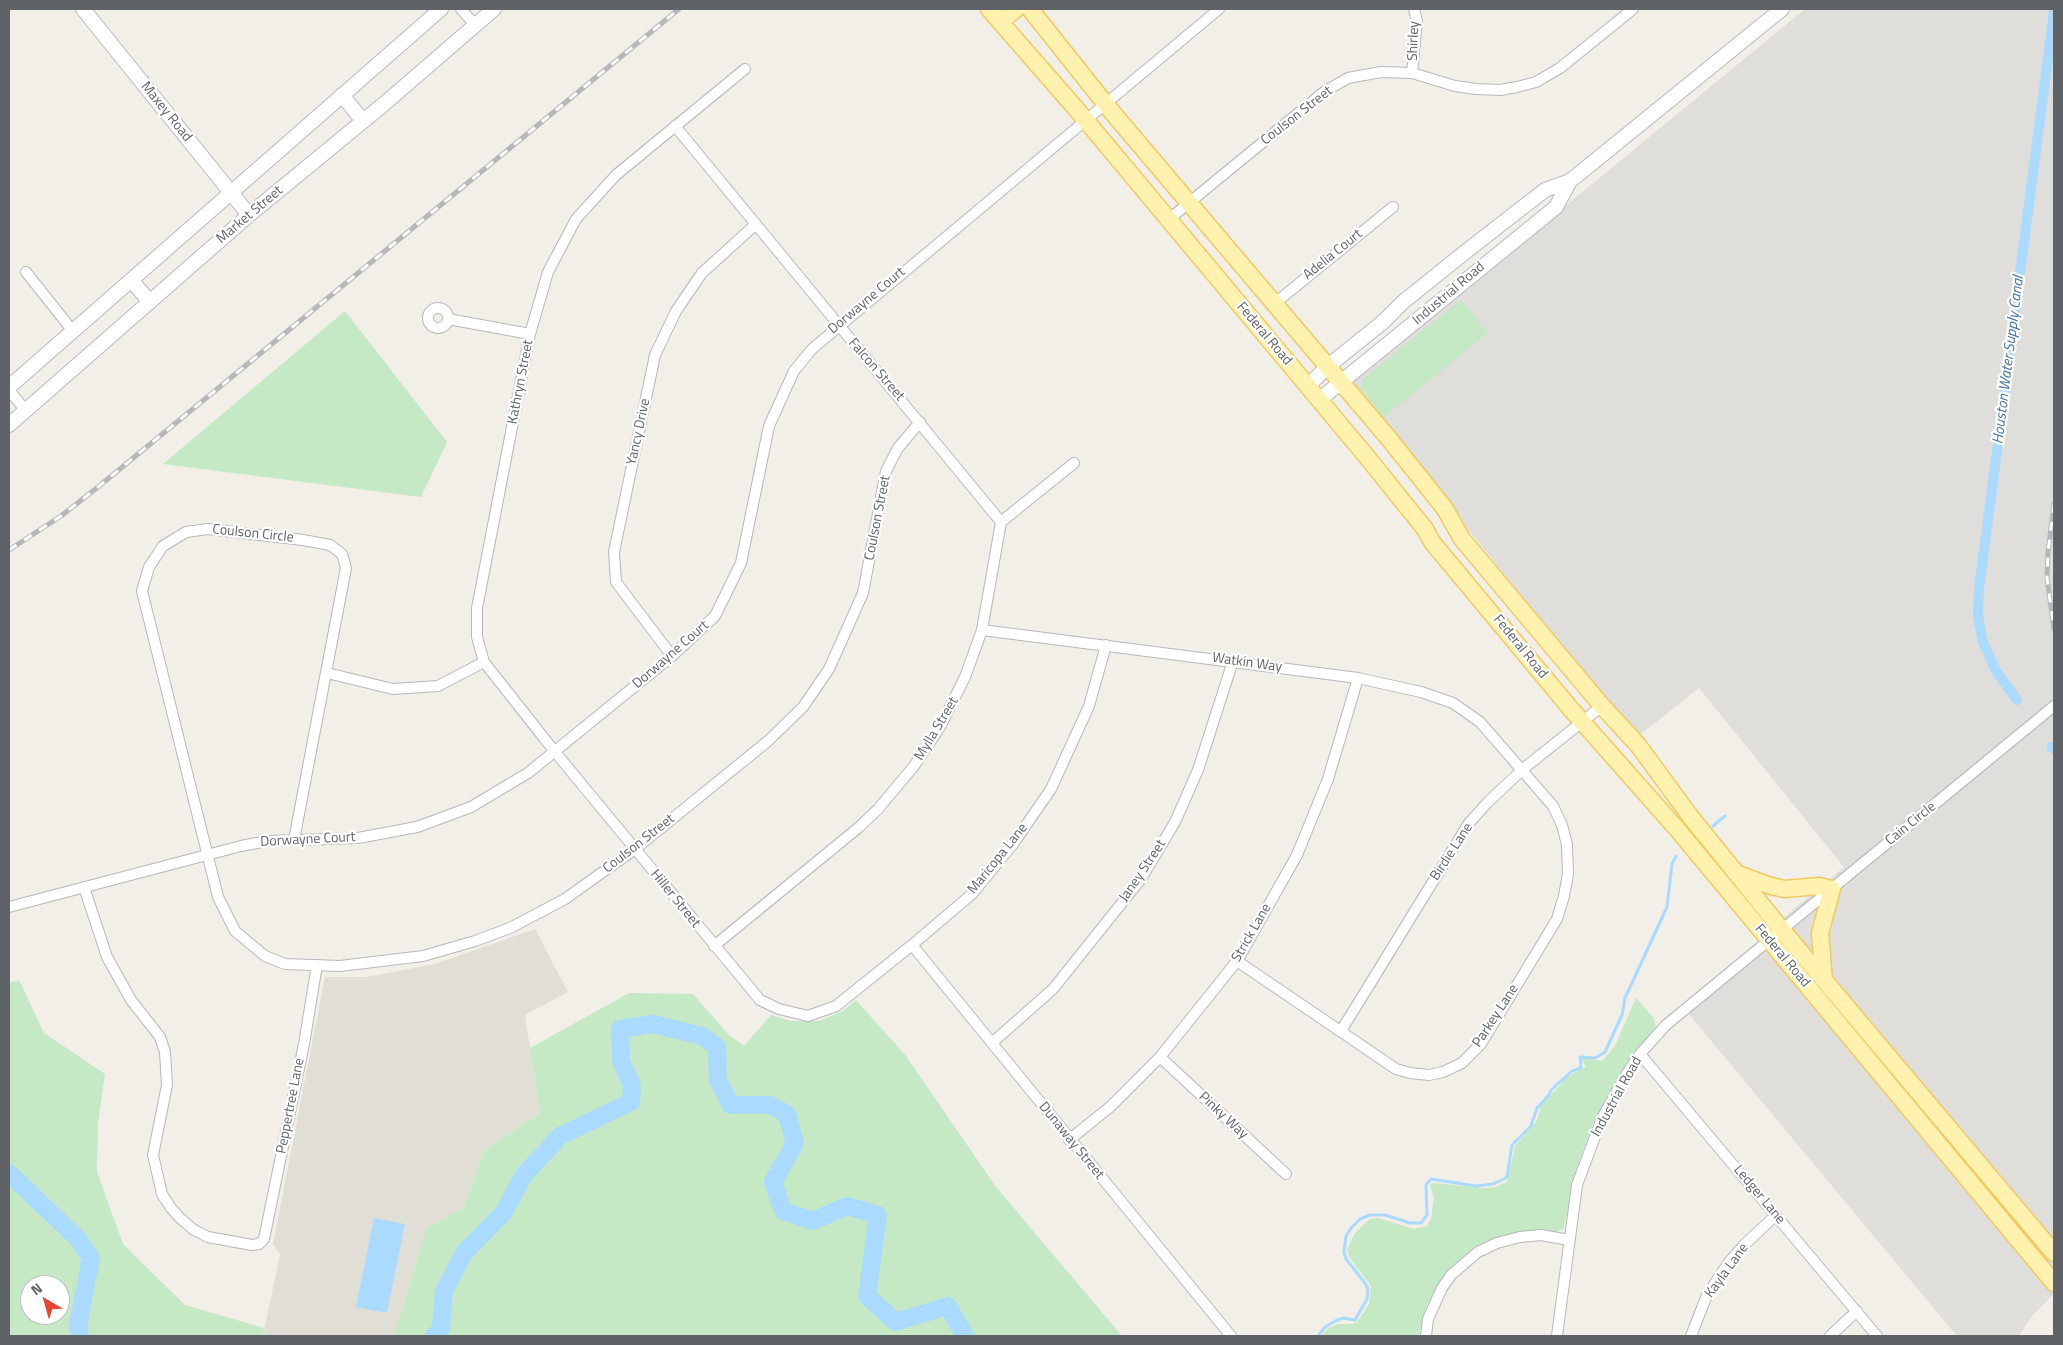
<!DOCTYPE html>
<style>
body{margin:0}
#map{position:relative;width:2063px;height:1345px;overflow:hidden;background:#f1efe8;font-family:"Titillium Web",sans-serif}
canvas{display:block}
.frame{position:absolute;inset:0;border:10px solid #5f6368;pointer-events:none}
.north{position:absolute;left:20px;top:1275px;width:50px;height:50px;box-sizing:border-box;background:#fff;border:1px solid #bfc1c3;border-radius:50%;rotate:322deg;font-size:14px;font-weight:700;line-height:20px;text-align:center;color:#5f6368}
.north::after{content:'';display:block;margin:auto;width:18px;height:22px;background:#ea4335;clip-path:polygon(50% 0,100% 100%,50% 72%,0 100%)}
</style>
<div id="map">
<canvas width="2063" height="1345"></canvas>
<div class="frame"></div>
<div class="north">N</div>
</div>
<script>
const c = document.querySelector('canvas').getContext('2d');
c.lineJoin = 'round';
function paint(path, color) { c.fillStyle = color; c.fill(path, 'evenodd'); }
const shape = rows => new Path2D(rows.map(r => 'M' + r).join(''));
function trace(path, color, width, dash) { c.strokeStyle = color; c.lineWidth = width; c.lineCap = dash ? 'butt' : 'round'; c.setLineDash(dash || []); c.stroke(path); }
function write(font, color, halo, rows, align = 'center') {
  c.font = font + ' "Titillium Web",sans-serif'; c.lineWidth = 4.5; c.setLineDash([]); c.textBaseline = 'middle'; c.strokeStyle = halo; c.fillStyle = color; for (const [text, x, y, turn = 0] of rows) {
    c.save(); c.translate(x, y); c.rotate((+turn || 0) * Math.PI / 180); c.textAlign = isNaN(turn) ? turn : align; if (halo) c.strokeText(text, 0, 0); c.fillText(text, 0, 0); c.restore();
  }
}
paint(shape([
 [1805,9,2054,9,2054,1294,2031,1317,2019,1336,1957,1336,1688,1013,1790,930,1782,919,1844,867,1699,688,1636,738,1350,383]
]), '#e0deda');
paint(shape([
 [535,929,568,992,525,1015,540,1113,483,1151,464,1207,426,1229,396,1330,392,1336,263,1336,280,1254,273,1244,325,977,367,977,435,964]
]), '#e1ded6');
paint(shape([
 [1461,300,1488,333,1384,417,1361,388,1362,380],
 [345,311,447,442,421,497,163,464],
 [19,980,44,1033,105,1074,98,1124,97,1172,123,1244,185,1305,264,1328,263,1336,9,1336,9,983],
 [30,1285,60,1285,60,1315,30,1315],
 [629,993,693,994,728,1034,744,1046,771,1015,791,1021,819,1021,843,1011,856,1000,906,1056,996,1187,1122,1336,392,1336,396,1330,426,1229,464,1207,483,1151,540,1113,530,1048],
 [1636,998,1653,1017,1656,1028,1625,1066,1593,1123,1575,1173,1564,1228,1557,1232,1529,1231,1503,1236,1467,1254,1438,1284,1426,1307,1419,1336,1321,1336,1328,1328,1338,1324,1353,1324,1357,1322,1369,1304,1371,1286,1349,1257,1347,1249,1355,1233,1370,1219,1378,1218,1414,1229,1427,1226,1431,1219,1434,1198,1430,1185,1434,1183,1483,1188,1496,1187,1507,1182,1515,1146,1536,1122,1541,1106,1568,1076,1586,1067,1581,1060,1585,1058,1602,1061,1615,1046]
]), '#c5e8c5');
paint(shape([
 [374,1218,405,1224,387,1313,356,1307]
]), '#aadaff');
trace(shape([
 [1713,826,1725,816],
 [1318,1336,1325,1327,1335,1321,1343,1318,1355,1320,1367,1299,1368,1289,1365,1283,1346,1259,1344,1252,1346,1236,1352,1227,1360,1219,1370,1215,1385,1215,1410,1223,1421,1223,1427,1215,1426,1185,1431,1179,1476,1186,1493,1184,1504,1179,1507,1177,1512,1145,1531,1126,1537,1108,1549,1095,1551,1090,1572,1071,1581,1068,1580,1057,1595,1058,1605,1052,1622,1015,1625,998,1667,907,1672,864,1676,856]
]), '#aadaff', 3);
trace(shape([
 [2017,700,1996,671,1983,642,1978,616,1979,589,2054,12],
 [2052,747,2054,749]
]), '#aadaff', 10);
trace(shape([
 [9,1173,78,1239,91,1258,78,1325,80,1336],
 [434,1336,441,1329,444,1291,465,1252,504,1212,524,1175,560,1136,631,1102,632,1086,621,1061,620,1029,654,1024,702,1036,717,1047,718,1080,731,1105,770,1105,787,1114,795,1143,773,1182,783,1211,813,1221,847,1206,878,1215,867,1296,896,1322,948,1306,965,1336]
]), '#aadaff', 18);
const street = shape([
 [461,9,475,25],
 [745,69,616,175,576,219,548,272,530,334,477,608,477,637,484,662,555,752,760,1000,779,1009,808,1016,836,1006,912,945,972,894,1013,844,1051,789,1089,706,1106,645],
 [1412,73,1417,21,1414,9],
 [675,126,1001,522],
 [1168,220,1324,92,1348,78,1381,72,1412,73,1455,86,1476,89,1500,90,1517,87,1536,82,1560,68,1633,9],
 [26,272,72,330],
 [1274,304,1393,207],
 '428 318a10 10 0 1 1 20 0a10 10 0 1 1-20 0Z',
 [448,319,530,334],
 [9,390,26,411],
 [982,630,1358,678,1421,692,1453,703,1480,722,1553,806,1562,825,1567,845,1568,874,1564,896,1557,919,1481,1044,1462,1063,1443,1072,1429,1075,1410,1073,1396,1069,1237,961],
 [672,656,616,582,614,552,655,355,676,311,702,273,756,224],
 [327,673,393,689,438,686,484,662],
 [294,840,346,568,342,554,330,545,303,540,208,529,186,532,163,546,149,567,142,591,218,897,235,931,265,956,285,964,340,966,423,956,475,941,510,928,565,899,635,849,768,741,803,707,829,669,863,593,886,471,898,448,920,422],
 [84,887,107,957,131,1000,160,1037,165,1052,167,1085,153,1155,162,1194,171,1208,180,1218,194,1230,208,1237,252,1245,259,1244,264,1239,304,1044,317,965],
 [9,907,241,846,268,841,358,838,417,827,471,807,528,773,672,656,715,616,741,563,769,426,794,371,812,349,1219,9],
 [912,945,1231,1336],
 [714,946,858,828,878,809,914,766,940,727,965,677,982,630,1001,522,1074,463],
 [1341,1031,1469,823,1488,802,1523,769,1602,706],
 [993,1042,1053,989,1141,879,1175,822,1198,770,1233,661],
 [1640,1054,1877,1336],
 [1160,1057,1286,1174],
 [1069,1140,1110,1107,1160,1057,1237,961,1297,855,1328,779,1358,678],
 [1426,1336,1428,1319,1442,1288,1451,1275,1478,1252,1497,1243,1520,1237,1541,1235,1569,1240],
 [1557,1336,1577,1185,1602,1118,1628,1072,1640,1054,1666,1025,2054,706],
 [1691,1336,1707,1295,1729,1262,1743,1246,1776,1215],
 [1830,1336,1857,1311]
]);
const secondary = shape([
 [83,9,249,215],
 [342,95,363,121],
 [132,281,150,302],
 [1308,386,1327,367,1383,322,1403,302,1464,253,1545,190,1570,181,1782,9],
 [9,387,441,9],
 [1319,400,1556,207,1570,181],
 [9,425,249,215,384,104,494,9]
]);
const primary = shape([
 [989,9,1078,111,1367,457,1425,529,1432,542,1570,708,1677,829,2054,1283],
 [1030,9,1112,112,1390,440,1445,509,1462,539,1602,706,1638,745,1690,816,1782,930,2054,1253],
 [1000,22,1016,9],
 [1738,874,1768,885,1784,889,1819,886,1832,889,1820,933,1824,980]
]);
trace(street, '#b5b8bc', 12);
trace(secondary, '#b6babf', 16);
trace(primary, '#f2c960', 19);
trace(street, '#fff', 10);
trace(secondary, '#fff', 14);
trace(primary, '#fff2af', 16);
const rail = shape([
 [2054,504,2048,552,2047,578,2054,629],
 [9,550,61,516,98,487,679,9]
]);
trace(rail, '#b6b7b8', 5);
trace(rail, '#fff', 3, [9]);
write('14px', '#5f6368', '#fff', [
 ["Shirley",1414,41,-88],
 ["Maxey Road",166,112,51],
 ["Coulson Street",1297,116,-38],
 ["Market Street",250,215,-40],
 ["Adelia Court",1333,255,-39],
 ["Industrial Road",1449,294,-40],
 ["Dorwayne Court",867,301,-40],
 ["Federal Road",1264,334,50],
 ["Falcon Street",876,370,49],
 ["Kathryn Street",521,382,-79],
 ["Yancy Drive",639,432,-78],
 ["Coulson Street",878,518,-79],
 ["Coulson Circle",253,534,6],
 ["Federal Road",1520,647,51],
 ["Dorwayne Court",671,655,-41],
 ["Watkin Way",1247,663,8],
 ["Mylla Street",937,729,-59],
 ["Cain Circle",1911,824,-39],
 ["Dorwayne Court",308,840,-3],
 ["Coulson Street",639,844,-38],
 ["Birdie Lane",1452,852,-57],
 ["Maricopa Lane",998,859,-51],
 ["Janey Street",1143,871,-56],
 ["Hiller Street",675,899,51],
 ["Strick Lane",1252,933,-60],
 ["Federal Road",1782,956,50],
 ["Parkey Lane",1496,1016,-57],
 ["Industrial Road",1617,1097,-61],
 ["Peppertree Lane",291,1106,-79],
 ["Pinky Way",1223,1116,43],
 ["Dunaway Street",1071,1141,51],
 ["Ledger Lane",1759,1195,50],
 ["Kayla Lane",1727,1271,-54]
]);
write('italic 15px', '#4174aa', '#fff', [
 ["Houston Water Supply Canal",2009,360,-83]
]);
</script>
